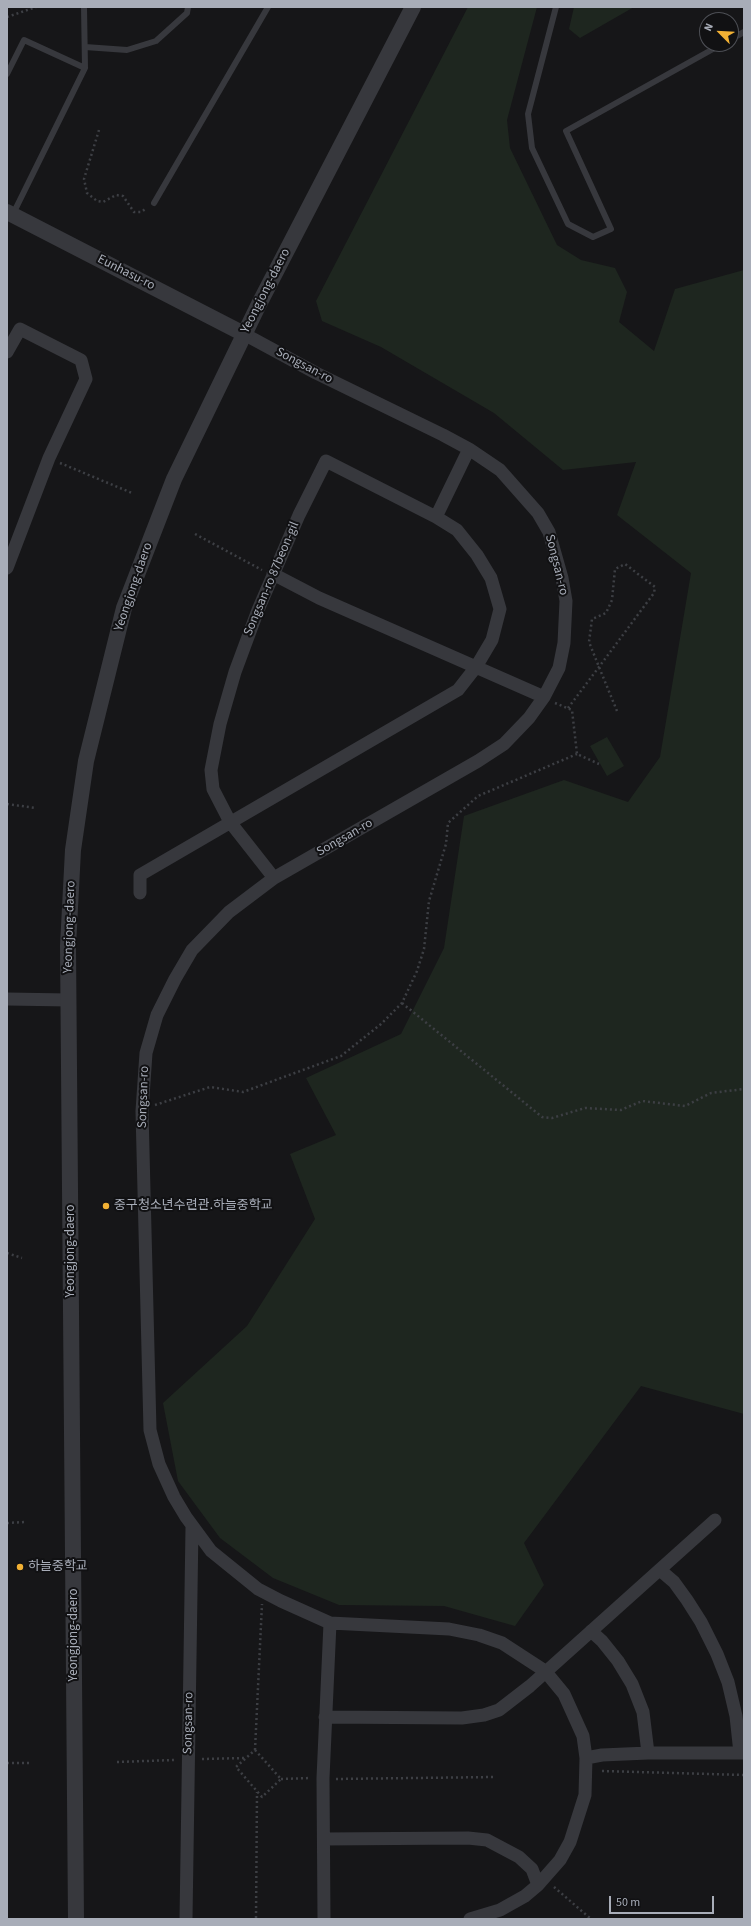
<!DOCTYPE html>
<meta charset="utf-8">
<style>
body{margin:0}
#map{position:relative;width:751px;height:1926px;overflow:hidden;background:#161618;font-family:"Source Sans 3",sans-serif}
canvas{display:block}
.frame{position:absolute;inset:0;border:8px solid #a8adb8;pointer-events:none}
.north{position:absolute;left:699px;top:12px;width:40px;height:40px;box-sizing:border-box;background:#111113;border:1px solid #4d4f55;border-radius:50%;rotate:294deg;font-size:11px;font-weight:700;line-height:16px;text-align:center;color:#a8adb8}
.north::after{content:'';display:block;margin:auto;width:14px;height:18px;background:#f2b134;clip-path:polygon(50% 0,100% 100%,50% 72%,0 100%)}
.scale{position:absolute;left:609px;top:1896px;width:105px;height:18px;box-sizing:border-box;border:2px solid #a8adb8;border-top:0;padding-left:5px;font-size:12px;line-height:14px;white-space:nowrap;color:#a8adb8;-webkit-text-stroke:3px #111113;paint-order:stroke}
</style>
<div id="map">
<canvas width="751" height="1926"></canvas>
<div class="frame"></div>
<div class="north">N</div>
<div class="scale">50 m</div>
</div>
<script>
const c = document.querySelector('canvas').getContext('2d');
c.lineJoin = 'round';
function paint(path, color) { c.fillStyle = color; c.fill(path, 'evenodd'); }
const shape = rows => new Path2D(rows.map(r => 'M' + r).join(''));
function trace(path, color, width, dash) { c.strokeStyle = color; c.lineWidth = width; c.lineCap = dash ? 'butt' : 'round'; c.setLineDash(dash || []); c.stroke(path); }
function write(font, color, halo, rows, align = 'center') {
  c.font = font + ' "Source Sans 3","Noto Sans KR",sans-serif'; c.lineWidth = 4; c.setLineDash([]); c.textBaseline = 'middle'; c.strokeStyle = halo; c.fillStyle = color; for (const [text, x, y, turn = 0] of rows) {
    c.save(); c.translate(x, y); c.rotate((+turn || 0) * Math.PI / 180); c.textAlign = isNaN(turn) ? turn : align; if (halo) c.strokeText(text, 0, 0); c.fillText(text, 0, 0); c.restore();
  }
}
paint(shape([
 [468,7,537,7,507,120,510,148,557,245,581,260,615,268,627,292,619,322,654,351,675,289,744,270,744,1414,641,1386,524,1543,544,1585,515,1626,444,1606,339,1605,273,1578,220,1538,178,1481,163,1403,247,1326,315,1219,290,1154,336,1135,306,1078,401,1034,444,948,464,816,564,780,628,802,660,757,691,573,617,515,636,462,563,470,494,413,381,347,322,321,316,301],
 [574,7,634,7,580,38,569,29],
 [607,737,624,766,607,776,590,746]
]), '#1e261f');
trace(shape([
 [7,17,36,7],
 [99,130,84,179,87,193,97,201,103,202,116,195,123,196,134,212,141,212,147,208],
 [60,463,132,493],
 [195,534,262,570],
 [555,703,572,710,577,754,599,764],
 [568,708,599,667,654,593,655,587,625,564,615,569,612,600,606,613,592,619,589,642,599,667,617,711],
 [7,804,36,808],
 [402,1003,542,1117,552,1118,585,1108,621,1110,642,1101,685,1106,711,1093,744,1089],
 [155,1105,210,1087,243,1092,341,1056,381,1024,402,1003,417,971,424,949,429,901,446,844,448,823,478,796,577,754],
 [7,1253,22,1258],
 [7,1523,25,1522],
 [255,1750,262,1604],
 [255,1750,281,1779,262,1797,236,1767,255,1750],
 [202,1759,245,1758],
 [117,1762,174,1760],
 [7,1763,29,1763],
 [602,1771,744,1775],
 [281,1779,311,1778],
 [336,1779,495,1777],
 [554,1887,591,1919],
 [256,1918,257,1792]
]), '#3d3f44', 2.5, [2, 3]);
trace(shape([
 [556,7,528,114,532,148,568,224,593,237,611,229,566,131,722,44],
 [731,39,744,32],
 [85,47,127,50,156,41,187,13,188,7],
 [7,74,24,40,85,68],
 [154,203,268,7],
 [13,214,85,68,84,7]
]), '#37383d', 6);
trace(shape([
 [244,334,316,373,443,435,469,449,500,470,538,513,549,532,562,578,566,601,564,643,559,668,544,697,529,718,504,744,478,761,274,878,229,912,192,950,175,979,157,1015,146,1053,142,1111,150,1430,159,1464,174,1497,186,1517,211,1551,258,1589,281,1601,330,1623,449,1629,479,1635,502,1643,545,1671,564,1694,583,1736,586,1758,585,1795,570,1842,560,1860,538,1885,525,1896,500,1910,470,1919],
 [7,352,20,329,81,360,86,379,49,458,7,568],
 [273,574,319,598,544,697],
 [274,878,230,822,213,789,211,770,220,724,235,672,258,610,299,515,326,461,436,517,469,449],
 [140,893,140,875,458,690,476,667,492,640,500,609,491,578,477,555,457,530,436,517],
 [7,999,69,1000],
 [660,1570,674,1582,687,1600,701,1622,717,1654,728,1682,736,1716,740,1753],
 [591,1631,602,1641,618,1661,632,1684,643,1712,648,1753],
 [325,1717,462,1718,484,1715,499,1710,530,1686,715,1520],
 [586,1758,602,1755,648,1753,744,1753],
 [324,1839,468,1838,487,1840,519,1857,532,1869,538,1885],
 [186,1919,192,1527],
 [324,1919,323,1778,330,1623]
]), '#37383d', 13);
trace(shape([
 [7,212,244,334],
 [76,1919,68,946,73,850,86,761,124,608,174,479,259,304,413,7]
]), '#37383d', 16);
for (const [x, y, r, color] of [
 [106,1206,4,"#f2b134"],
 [20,1567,4,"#f2b134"]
]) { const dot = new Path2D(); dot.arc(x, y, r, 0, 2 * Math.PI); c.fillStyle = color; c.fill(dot); trace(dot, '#111113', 1.5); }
write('13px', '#a8adb8', '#111113', [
 ["Eunhasu-ro",126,273,27],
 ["Yeongjong-daero",266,291,-63],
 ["Songsan-ro",304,366,28],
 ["Songsan-ro",556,565,76],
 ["Songsan-ro 87beon-gil",272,579,-67],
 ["Yeongjong-daero",134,587,-71],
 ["Songsan-ro",345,838,-30],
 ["Yeongjong-daero",70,927,-88],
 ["Songsan-ro",144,1097,-88],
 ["Yeongjong-daero",71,1251,-90],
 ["Yeongjong-daero",74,1635,-90],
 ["Songsan-ro",189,1723,-89]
]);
write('13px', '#a8adb8', '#111113', [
 ["중구청소년수련관.하늘중학교",114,1206],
 ["하늘중학교",28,1567]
], 'left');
</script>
